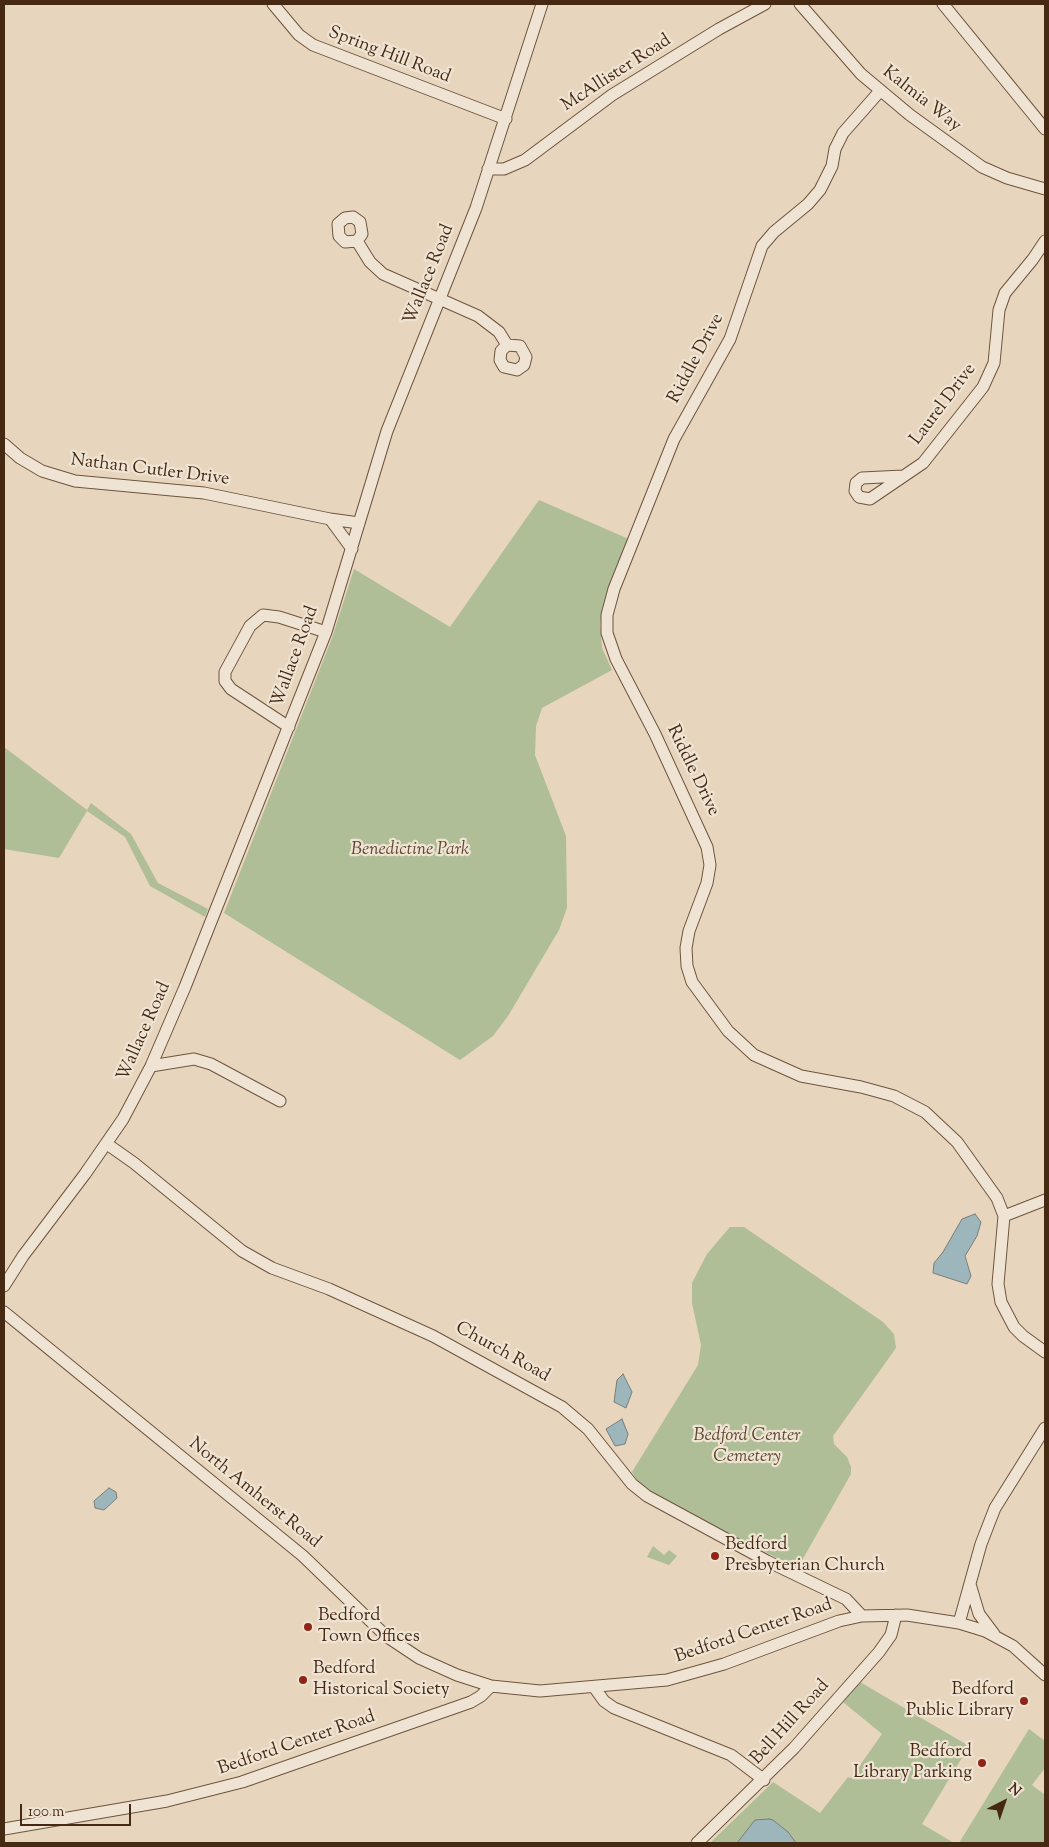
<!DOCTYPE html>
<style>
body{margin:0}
#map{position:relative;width:1049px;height:1847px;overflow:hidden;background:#e7d5bd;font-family:"Sorts Mill Goudy",serif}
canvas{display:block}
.frame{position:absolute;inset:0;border:5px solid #462912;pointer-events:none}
.north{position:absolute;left:979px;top:1777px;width:50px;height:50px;-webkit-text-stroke:4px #efe4d4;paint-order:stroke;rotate:41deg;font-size:14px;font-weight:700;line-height:20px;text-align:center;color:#462912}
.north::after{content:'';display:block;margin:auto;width:18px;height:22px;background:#462912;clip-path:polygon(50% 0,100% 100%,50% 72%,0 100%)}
.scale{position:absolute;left:20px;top:1804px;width:111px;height:22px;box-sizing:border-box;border:2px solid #462912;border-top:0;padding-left:6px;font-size:15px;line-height:18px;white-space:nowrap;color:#462912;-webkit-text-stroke:4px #efe4d4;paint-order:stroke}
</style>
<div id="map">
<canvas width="1049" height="1847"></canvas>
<div class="frame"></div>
<div class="north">N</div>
<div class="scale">100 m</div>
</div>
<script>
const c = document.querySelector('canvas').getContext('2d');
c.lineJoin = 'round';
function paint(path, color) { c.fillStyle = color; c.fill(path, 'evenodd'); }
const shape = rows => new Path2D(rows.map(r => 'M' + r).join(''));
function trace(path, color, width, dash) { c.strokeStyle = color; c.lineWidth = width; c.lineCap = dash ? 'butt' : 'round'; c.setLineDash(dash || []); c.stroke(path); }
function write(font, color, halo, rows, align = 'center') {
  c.font = font + ' "Sorts Mill Goudy",serif'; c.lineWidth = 4.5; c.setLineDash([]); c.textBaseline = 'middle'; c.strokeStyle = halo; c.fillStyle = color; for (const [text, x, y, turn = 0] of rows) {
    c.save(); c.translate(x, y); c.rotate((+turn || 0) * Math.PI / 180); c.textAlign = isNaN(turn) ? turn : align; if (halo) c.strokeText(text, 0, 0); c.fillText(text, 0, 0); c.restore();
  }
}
paint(shape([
 [539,500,631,540,600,622,602,648,612,670,542,708,536,726,535,755,566,836,567,908,559,930,508,1016,493,1036,460,1060,224,913,332,638,354,569,450,627],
 [4,747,87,810,91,803,131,834,158,883,208,909,205,917,150,886,125,837,87,811,59,858,4,849],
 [730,1227,744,1227,883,1322,894,1334,896,1348,833,1436,834,1444,847,1457,851,1467,851,1474,800,1564,795,1567,658,1498,641,1486,632,1472,698,1365,701,1345,692,1303,692,1283,707,1254],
 [653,1546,664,1555,669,1550,677,1556,669,1565,647,1557],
 [860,1682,969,1746,922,1824,954,1843,710,1843,773,1782,820,1813,848,1777,851,1778,882,1734,843,1702],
 [1029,1729,1045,1741,1045,1768,1032,1785,1045,1795,1045,1843,959,1843]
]), '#afbe96');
const water = shape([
 [975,1214,981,1222,977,1236,965,1256,971,1276,967,1284,933,1273,934,1263,943,1252,962,1219,975,1214],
 [623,1374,632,1392,626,1408,614,1402,617,1380,623,1374],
 [622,1419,628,1434,625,1444,615,1446,606,1429,622,1419],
 [109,1488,116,1492,117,1498,104,1510,95,1508,94,1501,109,1488],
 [769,1819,773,1820,788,1832,796,1843,737,1843,755,1820,769,1819]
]);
paint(water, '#9cb6bc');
trace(water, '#7a7e78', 1);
const minor = shape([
 [273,4,299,35,313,45,506,119],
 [800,4,861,74,910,115,982,167,1007,178,1045,189],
 [943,4,1045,129],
 [880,91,843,133,835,149,832,166,820,190,808,204,774,232,762,246,730,339,674,439,614,589,607,615,607,633,616,659,655,734,707,847,710,865,707,883,689,931,686,948,687,966,692,982,728,1031,754,1055,801,1076,861,1087,894,1096,925,1112,957,1142,997,1198,1004,1216,998,1284,1001,1302,1014,1327,1023,1336,1045,1352],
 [488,169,504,169,525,160,612,95,719,29,765,4],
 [357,241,345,242,339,236,338,224,345,218,353,217,360,222,362,234,357,241,370,262,383,274,478,316,499,332,507,345,520,346,526,357,524,365,517,370,504,367,500,360,501,351,507,345],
 [4,444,20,458,42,471,75,481,204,493,330,519,359,523],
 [903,476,862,478,856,483,855,491,859,497,870,499,923,463,983,387,994,363,999,310,1005,293,1033,259,1045,241],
 [330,519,352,549],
 [289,727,231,689,225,681,225,672,250,626,263,615,279,617,326,632],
 [151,1066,194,1059,211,1064,280,1101],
 [107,1144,134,1163,242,1251,272,1268,329,1289,433,1336,562,1407,588,1429,632,1484,647,1496,767,1561,846,1599,862,1616],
 [1004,1216,1045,1200],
 [4,1286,23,1256,85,1174,123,1119,151,1066,185,987,326,632,387,431,476,208,542,4],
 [4,1312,303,1556,386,1636,419,1658,457,1675,491,1686,540,1691,667,1680,724,1664,839,1621,862,1616,907,1615,959,1623,985,1631,1013,1646,1045,1675],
 [970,1584,979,1614,994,1634],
 [959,1623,981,1544,995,1508,1045,1428],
 [594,1687,604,1701,614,1708,731,1755,764,1780],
 [4,1829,167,1801,242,1782,471,1702,481,1696,491,1686],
 [697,1843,794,1748,879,1652,891,1635,896,1615]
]);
trace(minor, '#6e543d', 13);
trace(minor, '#efe4d4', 11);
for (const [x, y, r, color] of [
 [715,1556,5,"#8f2418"],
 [308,1627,5,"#8f2418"],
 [303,1680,5,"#8f2418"],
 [1024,1701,5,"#8f2418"],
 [982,1763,5,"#8f2418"]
]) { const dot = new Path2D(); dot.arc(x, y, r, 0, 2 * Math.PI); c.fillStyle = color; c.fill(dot); trace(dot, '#efe4d4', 2); }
write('18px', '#462912', '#efe4d4', [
 ["Spring Hill Road",389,56,21],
 ["McAllister Road",617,74,-33],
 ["Kalmia Way",921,100,38],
 ["Wallace Road",430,275,-68],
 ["Riddle Drive",697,359,-62],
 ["Laurel Drive",944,405,-53],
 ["Nathan Cutler Drive",150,471,7],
 ["Wallace Road",296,657,-70],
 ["Riddle Drive",692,771,64],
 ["Wallace Road",145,1032,-66],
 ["Church Road",502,1353,29],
 ["North Amherst Road",254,1494,39],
 ["Bedford Center Road",754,1632,-19],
 ["Bell Hill Road",791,1723,-48],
 ["Bedford Center Road",297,1744,-19]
]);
write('italic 18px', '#5b472c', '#efe4d4', [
 ["Benedictine Park",410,851],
 ["Bedford Center",747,1437],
 ["Cemetery",747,1458]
]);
write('18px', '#462912', '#efe4d4', [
 ["Bedford",725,1546],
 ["Presbyterian Church",725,1567],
 ["Bedford",318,1617],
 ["Town Offices",318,1638],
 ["Bedford",313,1670],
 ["Historical Society",313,1691],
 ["Bedford",1014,1691,"right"],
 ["Public Library",1014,1712,"right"],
 ["Bedford",972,1753,"right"],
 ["Library Parking",972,1774,"right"]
], 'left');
</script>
